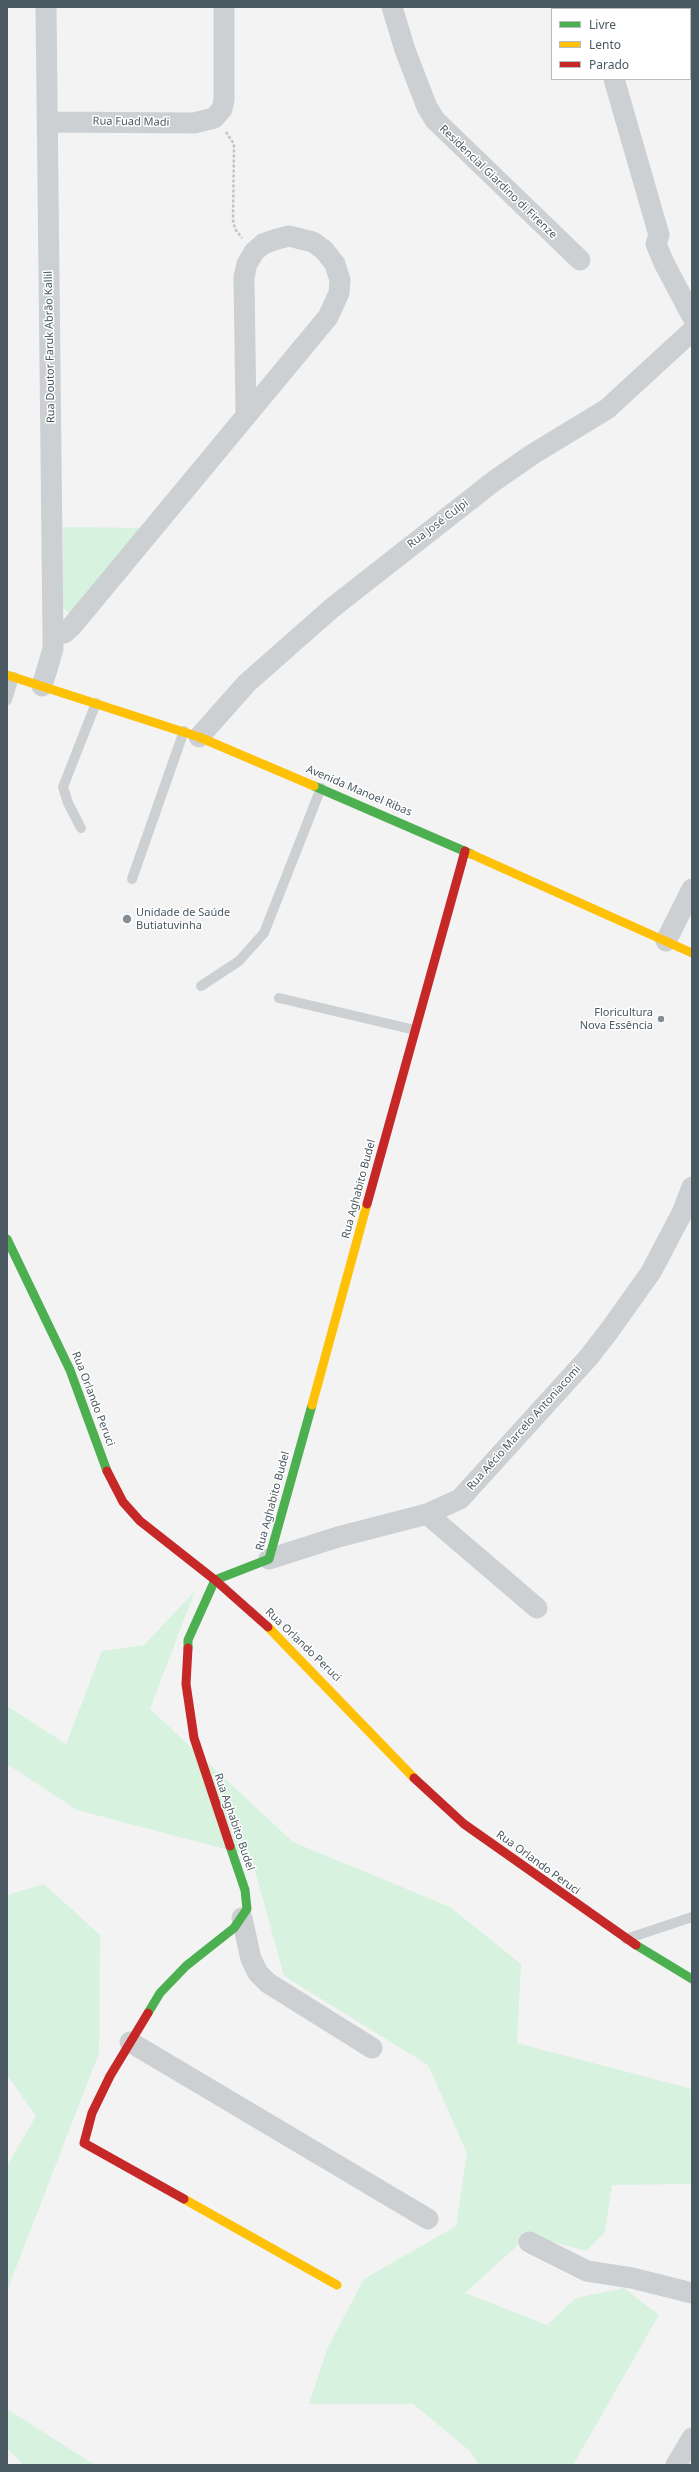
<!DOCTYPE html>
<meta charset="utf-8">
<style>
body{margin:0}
#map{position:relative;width:699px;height:2472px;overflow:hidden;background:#f3f3f3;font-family:"Noto Sans",sans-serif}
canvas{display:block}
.frame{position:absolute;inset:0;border:8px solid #495861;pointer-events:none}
.legend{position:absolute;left:551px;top:8px;width:140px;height:72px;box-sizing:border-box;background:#fff;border:1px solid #b6bcc0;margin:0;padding:5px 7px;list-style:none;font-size:12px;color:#495861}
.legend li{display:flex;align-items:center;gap:8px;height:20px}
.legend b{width:20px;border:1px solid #b6bcc0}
</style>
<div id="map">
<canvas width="699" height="2472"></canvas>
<div class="frame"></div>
<ul class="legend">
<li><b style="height:5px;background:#4caf50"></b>Livre</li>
<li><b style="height:5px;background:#ffc107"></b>Lento</li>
<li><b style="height:5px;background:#c62828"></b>Parado</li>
</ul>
</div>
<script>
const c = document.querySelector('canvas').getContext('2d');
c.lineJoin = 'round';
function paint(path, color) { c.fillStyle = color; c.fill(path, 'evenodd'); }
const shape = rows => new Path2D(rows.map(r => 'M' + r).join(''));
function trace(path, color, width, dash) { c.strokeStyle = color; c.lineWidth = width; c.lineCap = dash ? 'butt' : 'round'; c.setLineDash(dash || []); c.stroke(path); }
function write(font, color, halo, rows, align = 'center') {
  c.font = font + ' "Noto Sans",sans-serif'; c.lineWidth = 3; c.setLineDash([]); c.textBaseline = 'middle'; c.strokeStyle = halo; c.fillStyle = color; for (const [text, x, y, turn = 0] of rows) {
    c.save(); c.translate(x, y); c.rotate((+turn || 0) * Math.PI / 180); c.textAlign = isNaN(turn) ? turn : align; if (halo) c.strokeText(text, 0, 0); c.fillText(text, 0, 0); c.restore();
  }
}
paint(shape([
 [63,527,150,528,70,615,63,607],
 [195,1591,150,1709,293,1842,450,1907,521,1964,517,2043,692,2089,692,2184,612,2185,605,2232,586,2251,529,2235,465,2293,547,2325,576,2298,624,2288,659,2315,573,2465,479,2465,470,2451,413,2404,309,2404,328,2347,364,2279,456,2226,467,2153,428,2065,284,1976,251,1856,77,1810,7,1764,7,1706,66,1744,102,1651,144,1645],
 [44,1884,100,1935,99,2053,7,2291,7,2166,36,2116,7,2075,7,1895],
 [7,2409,95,2465,24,2465,7,2449]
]), '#d7f3df');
trace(shape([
 [226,132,234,144,233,220,235,229,242,238]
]), '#bac8c2', 2.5, [3, 2]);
trace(shape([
 [7,700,14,677],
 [81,828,68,803,63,787,96,703],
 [132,879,184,731],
 [201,986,239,961,264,933,321,788],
 [279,998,415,1030],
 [626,1939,692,1917]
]), '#cdd0d2', 10);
trace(shape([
 [392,7,405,50,427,107,435,120,580,260],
 [576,7,578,9],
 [614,79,659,235],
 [48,122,194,123,214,118,222,109,224,100,224,7],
 [659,235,656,244,664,263,692,316],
 [53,634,64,633,72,626,328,317,339,293,340,280,335,264,324,250,313,242,289,236,277,239,263,244,254,252,247,264,244,277,246,416],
 [42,686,53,649,53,634,46,7],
 [199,737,247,683,332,608,494,481,533,454,607,409,692,331],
 [666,941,692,889],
 [427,1514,537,1608],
 [269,1559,338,1537,427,1514,460,1499,588,1358,609,1331,651,1272,682,1213,692,1187],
 [242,1918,251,1959,258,1973,268,1983,372,2048],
 [130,2042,428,2219],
 [529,2242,587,2271,632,2278,692,2293],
 [676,2465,692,2438]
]), '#cdd0d2', 21);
trace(shape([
 [314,786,471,854],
 [7,1239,70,1370,107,1471],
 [188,1648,188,1640,215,1580,269,1559,312,1405],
 [636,1945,692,1979],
 [148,2013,160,1993,186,1966,234,1928,247,1909,245,1890,230,1846]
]), '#4caf50', 9);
trace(shape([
 [7,675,199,737,314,786],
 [471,854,692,953],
 [312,1405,367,1204],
 [268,1627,414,1778],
 [184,2199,337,2285]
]), '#ffc107', 9);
trace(shape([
 [367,1204,465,851],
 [107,1471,123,1502,140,1521,215,1580,268,1627],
 [188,1648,186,1684,194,1738,230,1846],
 [414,1778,464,1824,636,1945],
 [148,2013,110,2076,92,2113,84,2143,184,2199]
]), '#c62828', 9);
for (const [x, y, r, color] of [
 [127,919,5,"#848e94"],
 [661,1019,4,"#848e94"]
]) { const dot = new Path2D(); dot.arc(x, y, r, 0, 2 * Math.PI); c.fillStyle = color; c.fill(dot); trace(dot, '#fff', 1.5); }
write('11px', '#495861', '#fff', [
 ["Rua Fuad Madi",131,122,1],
 ["Residencial Giardino di Firenze",498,182,44],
 ["Rua Doutor Faruk Abrão Kallil",50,347,-91],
 ["Rua José Culpi",438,524,-37],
 ["Avenida Manoel Ribas",359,791,23],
 ["Rua Aghabito Budel",359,1189,-75],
 ["Rua Orlando Peruci",93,1399,69],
 ["Rua Aécio Marcelo Antoniacomi",524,1428,-48],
 ["Rua Aghabito Budel",273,1501,-75],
 ["Rua Orlando Peruci",303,1645,44],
 ["Rua Aghabito Budel",234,1822,71],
 ["Rua Orlando Peruci",538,1863,36]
]);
write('11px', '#495861', '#fff', [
 ["Unidade de Saúde",136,913],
 ["Butiatuvinha",136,926],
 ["Floricultura",653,1013,"right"],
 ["Nova Essência",653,1026,"right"]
], 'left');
</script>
